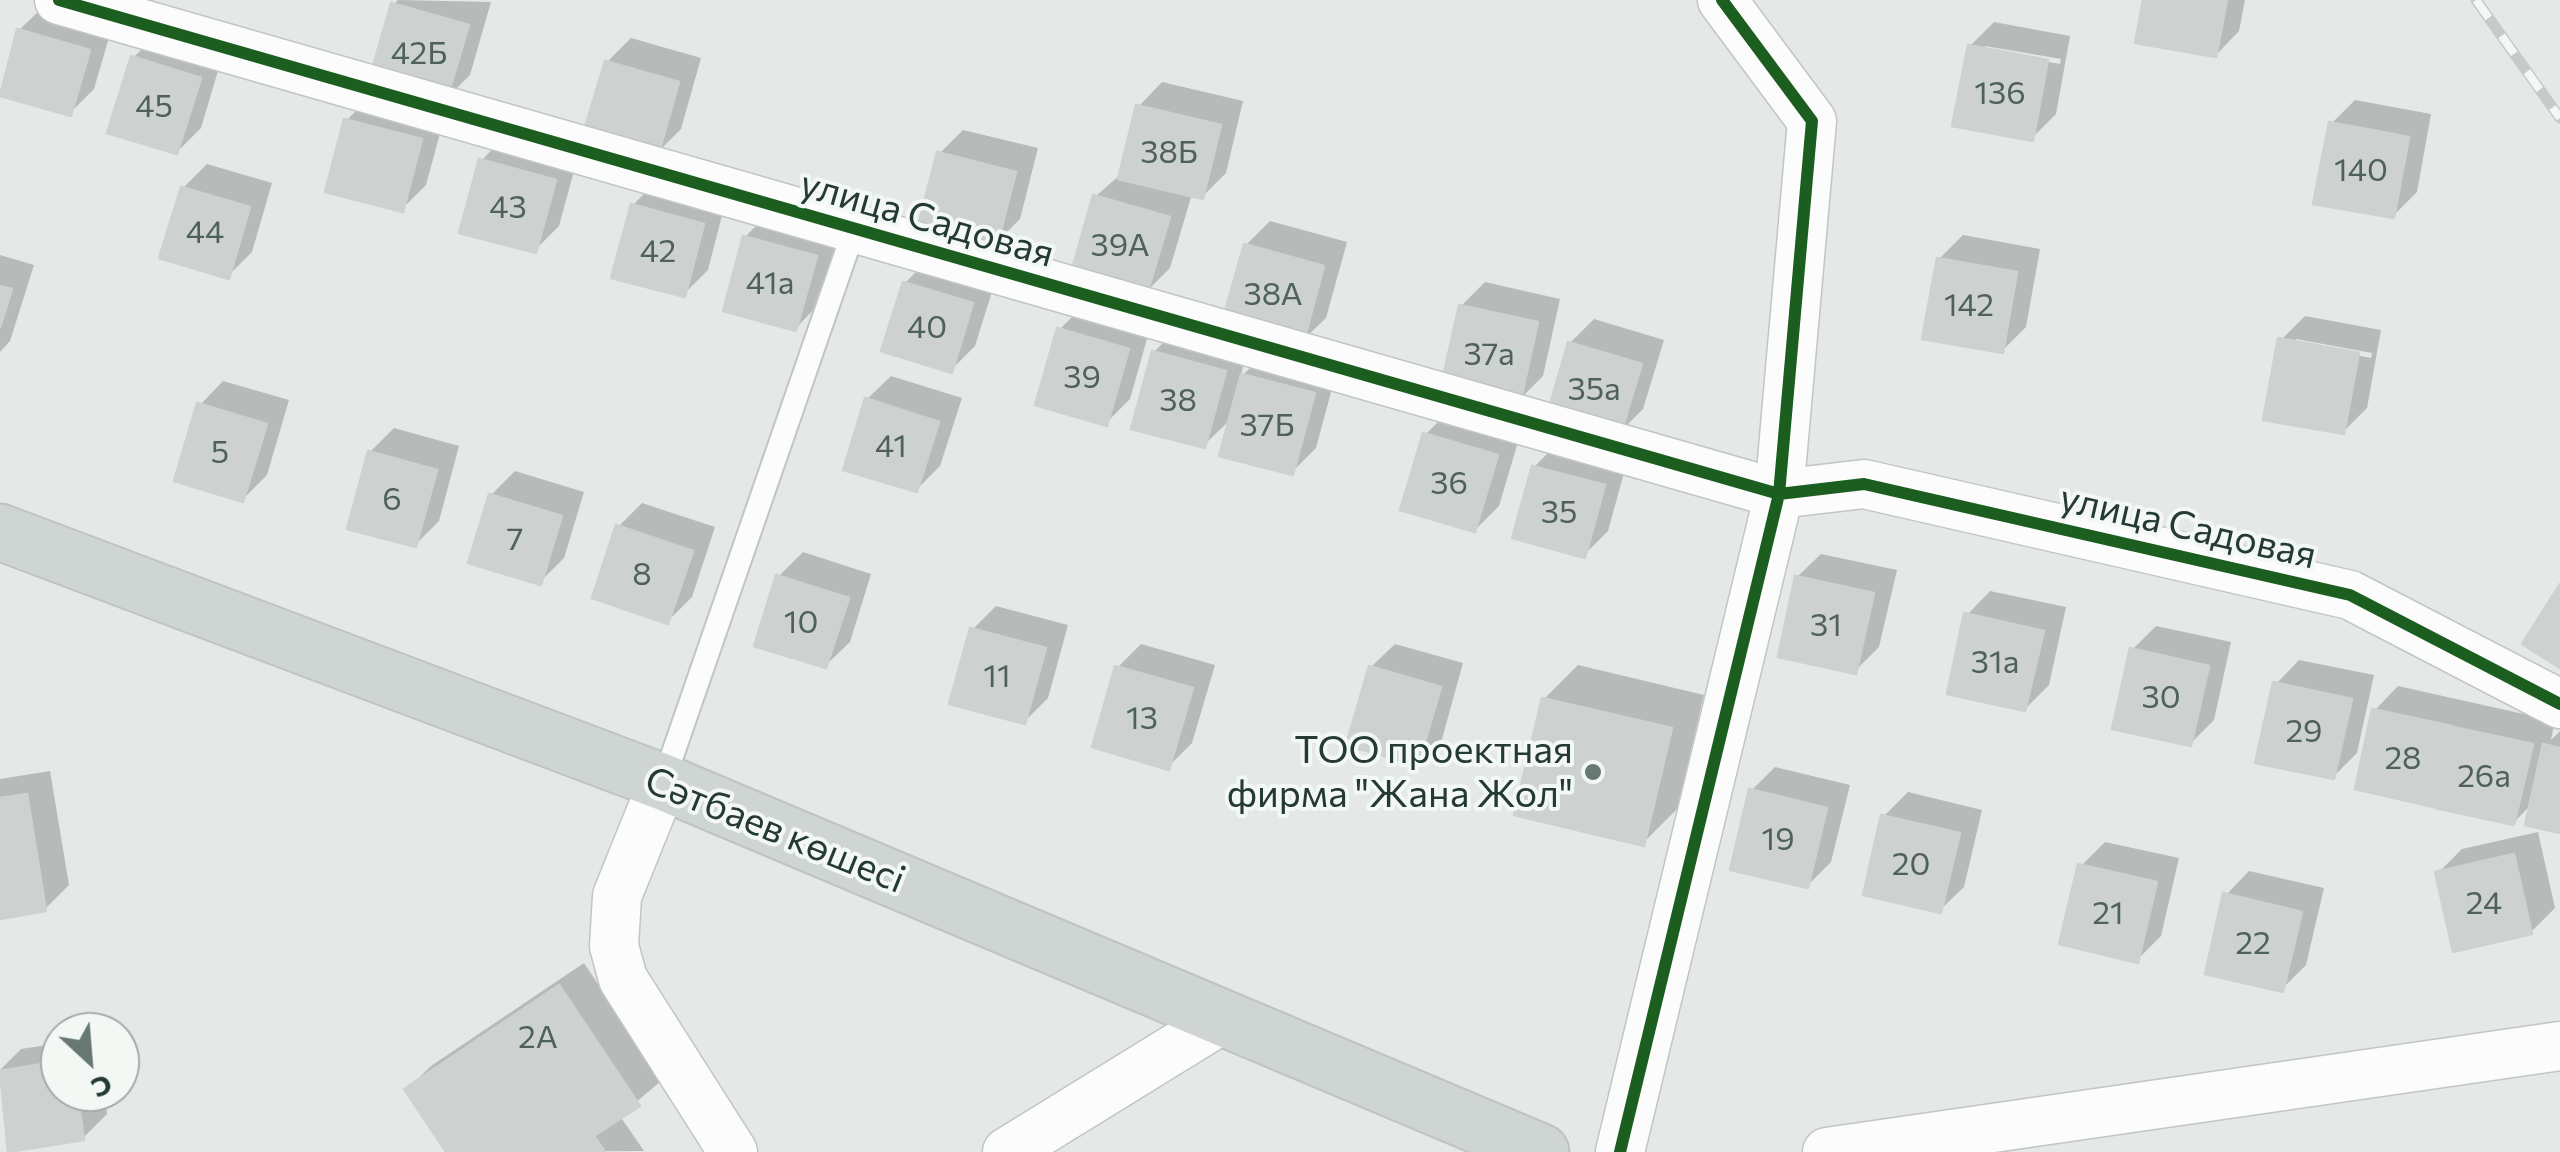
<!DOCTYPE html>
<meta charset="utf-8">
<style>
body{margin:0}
#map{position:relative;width:2560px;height:1152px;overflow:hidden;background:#e4e9e7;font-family:Commissioner,sans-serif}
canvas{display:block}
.north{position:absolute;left:40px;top:1012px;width:100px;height:100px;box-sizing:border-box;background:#f3f8f5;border:2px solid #a0aca7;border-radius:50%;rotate:154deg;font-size:28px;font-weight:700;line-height:40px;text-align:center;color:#243a33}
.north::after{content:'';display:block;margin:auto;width:35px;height:45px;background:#677772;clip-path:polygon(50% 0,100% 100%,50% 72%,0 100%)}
</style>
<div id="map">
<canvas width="2560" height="1152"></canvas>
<div class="north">С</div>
</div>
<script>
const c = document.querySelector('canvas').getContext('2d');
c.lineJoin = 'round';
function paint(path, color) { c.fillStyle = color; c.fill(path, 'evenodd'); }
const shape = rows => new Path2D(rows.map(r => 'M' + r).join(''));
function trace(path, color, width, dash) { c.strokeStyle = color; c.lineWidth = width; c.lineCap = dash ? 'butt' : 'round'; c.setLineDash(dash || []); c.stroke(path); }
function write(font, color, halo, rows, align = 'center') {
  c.font = font + ' Commissioner,sans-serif'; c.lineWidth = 8; c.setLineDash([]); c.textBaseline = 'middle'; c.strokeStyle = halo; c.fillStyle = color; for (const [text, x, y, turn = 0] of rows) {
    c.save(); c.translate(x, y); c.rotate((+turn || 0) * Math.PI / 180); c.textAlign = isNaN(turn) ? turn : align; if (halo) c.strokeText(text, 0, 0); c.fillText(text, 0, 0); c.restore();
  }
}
paint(shape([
 [398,0,491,2,470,75,446,99,393,5],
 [2146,0,2245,0,2239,31,2216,55],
 [43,7,112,27,94,89,70,113,19,30],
 [1994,22,2070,36,2056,114,2032,138,1970,46],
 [1985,46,2061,59,2060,64,1985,51],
 [157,34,223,54,201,128,177,152,133,58],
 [631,38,701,58,681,129,657,153,607,62],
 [1162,82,1243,101,1226,173,1202,197,1192,194,1170,268,1146,292,1096,196,1122,173,1139,106],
 [370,96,445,115,426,185,402,209,347,120],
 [2355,100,2431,114,2417,192,2393,216,2331,124],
 [963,130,1038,148,1020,219,996,243,939,154],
 [505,136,578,156,559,226,535,250,482,160],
 [207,164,272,183,252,252,228,276,183,188],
 [657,181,726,200,708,270,684,294,633,205],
 [769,213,839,232,819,304,796,328,745,237],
 [1270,221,1347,242,1326,318,1302,341,1246,245],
 [1963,235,2040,249,2026,327,2002,351,1939,259],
 [0,255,34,265,10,341,0,352],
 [929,259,996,279,975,346,951,370,905,283],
 [1485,282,1560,299,1543,376,1519,400,1461,306],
 [1083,306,1151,325,1130,399,1106,423,1059,330],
 [2305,316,2381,330,2367,408,2343,432,2281,340],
 [2296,339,2372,353,2371,358,2296,344],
 [1594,319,1664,340,1643,409,1619,433,1570,343],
 [1178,328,1248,347,1240,378,1267,351,1337,370,1316,448,1292,472,1232,418,1204,445,1154,352],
 [891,376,962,398,940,466,917,489,867,399],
 [223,381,289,400,267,475,243,499,200,405],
 [1449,411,1521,432,1499,506,1475,530,1425,435],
 [394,428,459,446,439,521,415,545,370,452],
 [1558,443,1627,462,1608,531,1584,555,1534,467],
 [515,471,584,492,564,558,540,582,491,495],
 [642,503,715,527,692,597,668,621,618,527],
 [803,552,871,574,850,642,826,665,779,576],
 [1821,554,1897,570,1879,647,1855,671,1797,577],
 [1990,591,2066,607,2049,685,2025,709,1967,615],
 [996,606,1068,625,1048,698,1024,722,972,630],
 [2156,626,2231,642,2214,720,2190,744,2132,650],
 [1141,644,1215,665,1192,743,1168,767,1117,668],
 [1395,644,1463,663,1442,739,1418,763,1371,667],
 [2299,660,2374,675,2357,753,2333,777,2276,684],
 [1578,665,1704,695,1677,809,1643,843,1544,699],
 [2398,686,2555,721,2551,740,2560,731,2560,830,2532,804,2514,822,2358,787,2375,710],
 [1775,767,1850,785,1831,862,1808,885,1751,791],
 [50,771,69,885,45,909,0,916,0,779],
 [1908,792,1982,810,1964,887,1940,910,1884,816],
 [2538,832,2555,908,2531,932,2438,873,2462,849],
 [2105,842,2179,858,2161,936,2137,960,2081,866],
 [2249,871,2324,888,2306,965,2282,989,2226,895],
 [584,963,662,1080,620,1116,644,1151,449,1152,407,1089,431,1066],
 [60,1043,60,1092,104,1092,107,1114,83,1138,10,1150,0,1070,21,1049]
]), '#0003');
const building = shape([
 [2143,0,2227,0,2216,57,2135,43,2143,0],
 [391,3,469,25,446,102,369,80,391,3],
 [17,29,90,50,71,116,0,96,17,29],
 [1968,45,2048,60,2033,141,1952,126,1968,45],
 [131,56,201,78,177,154,107,133,131,56],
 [605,61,679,82,658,156,583,134,605,61],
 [1136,105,1221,125,1203,199,1118,179,1136,105],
 [344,119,422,139,403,212,325,192,344,119],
 [2329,122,2409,137,2394,218,2313,204,2329,122],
 [937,152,1016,172,997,246,918,226,937,152],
 [479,159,556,180,536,253,459,233,479,159],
 [181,187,250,207,229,279,159,258,181,187],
 [1093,195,1170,217,1147,294,1071,273,1093,195],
 [631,204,704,224,685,297,611,278,631,204],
 [743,236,817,256,796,331,723,311,743,236],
 [1244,244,1324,266,1303,344,1222,322,1244,244],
 [1937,258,2017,272,2003,353,1922,339,1937,258],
 [903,282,973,303,952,373,881,351,903,282],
 [0,286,12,289,0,327,0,286],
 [1459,305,1538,322,1520,403,1441,386,1459,305],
 [1057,328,1129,349,1107,426,1035,405,1057,328],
 [2278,338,2359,353,2344,434,2263,420,2278,338],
 [1568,342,1642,364,1620,436,1547,415,1568,342],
 [1152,351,1226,371,1205,448,1131,429,1152,351],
 [1241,374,1315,393,1293,475,1219,456,1241,374],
 [865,398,939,422,917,492,843,470,865,398],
 [197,403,267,424,243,502,174,481,197,403],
 [1423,433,1498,455,1475,532,1400,510,1423,433],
 [368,451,437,470,416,547,347,529,368,451],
 [1532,466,1605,485,1585,558,1512,538,1532,466],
 [489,494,562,516,541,585,468,563,489,494],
 [616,525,693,551,668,624,592,598,616,525],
 [776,575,849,598,826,668,754,646,776,575],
 [1795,576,1874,593,1856,674,1778,657,1795,576],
 [2560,584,2560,668,2522,644,2560,584],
 [1964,613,2044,631,2025,711,1947,694,1964,613],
 [970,628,1046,648,1025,724,949,704,970,628],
 [2130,648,2209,666,2191,746,2112,729,2130,648],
 [1115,666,1193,688,1169,770,1092,747,1115,666],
 [1369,666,1441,687,1418,766,1346,745,1369,666],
 [2273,682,2352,699,2334,779,2255,763,2273,682],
 [1542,698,1672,728,1644,846,1514,815,1542,698],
 [2372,709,2452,726,2433,807,2355,789,2372,709],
 [2453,727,2533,744,2514,825,2435,808,2453,727],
 [2543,744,2560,748,2560,833,2525,825,2543,744],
 [1749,789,1827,808,1808,888,1730,870,1749,789],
 [27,794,46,911,0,919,0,798,27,794],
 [1881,815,1960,833,1941,913,1863,895,1881,815],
 [2514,854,2532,934,2453,952,2435,872,2514,854],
 [2078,864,2157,882,2138,963,2059,944,2078,864],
 [2223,893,2302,912,2283,992,2205,974,2223,893],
 [559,985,640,1106,594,1136,605,1152,446,1152,404,1089,559,985],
 [60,1061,60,1092,77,1092,84,1140,8,1152,0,1071,60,1061]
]);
paint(building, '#cdd2d0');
trace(building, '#cdd2d0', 2.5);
const service = shape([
 [663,782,854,230]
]);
const minor = shape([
 [59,0,1779,494,1864,484,2350,595,2560,704],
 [663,782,617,896,614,946,623,979,733,1152],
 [1007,1152,1226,1017],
 [1620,1152,1779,494,1812,121,1722,0],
 [1827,1152,2560,1046]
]);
const primary = shape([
 [0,532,663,782,1541,1152]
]);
trace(service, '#c1c6c4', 26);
trace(minor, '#c1c6c4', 51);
trace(primary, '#bdc4c2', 59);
trace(service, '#fbfcfb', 22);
trace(minor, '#fbfcfb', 48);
trace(primary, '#ced5d3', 55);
const rail = shape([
 [2476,0,2560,118]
]);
trace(rail, '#c7cac9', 11);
trace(rail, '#f3f8f5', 8, [22]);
trace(shape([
 [59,0,1779,494,1864,484,2350,595,2560,704],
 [1620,1152,1779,494,1812,121,1722,0]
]), '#1b5e20', 12);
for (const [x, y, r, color] of [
 [1593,772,10,"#677772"]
]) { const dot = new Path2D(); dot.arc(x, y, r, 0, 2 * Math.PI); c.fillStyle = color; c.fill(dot); trace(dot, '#f3f8f5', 4); }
write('32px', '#4f615b', null, [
 ["42Б",419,53],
 ["136",2000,93],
 ["45",154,106],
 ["38Б",1169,152],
 ["140",2361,170],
 ["43",508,207],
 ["44",205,232],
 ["39А",1120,245],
 ["42",658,251],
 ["41а",770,283],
 ["38А",1273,294],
 ["142",1969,305],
 ["40",927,327],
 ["37а",1489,354],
 ["39",1082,377],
 ["35а",1594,389],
 ["38",1178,400],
 ["37Б",1267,425],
 ["41",891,446],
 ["5",220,452],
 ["36",1449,483],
 ["6",392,499],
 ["35",1559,512],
 ["7",515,539],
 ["8",642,574],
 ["10",801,622],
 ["31",1826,625],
 ["31а",1995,662],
 ["11",997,676],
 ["30",2161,697],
 ["13",1142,718],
 ["29",2304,731],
 ["28",2403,758],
 ["26а",2484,776],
 ["19",1778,839],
 ["20",1911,864],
 ["24",2484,903],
 ["21",2108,913],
 ["22",2253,943],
 ["2А",538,1037]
]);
write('38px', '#243a33', '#f3f8f5', [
 ["улица Садовая",927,219,16],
 ["улица Садовая",2188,527,13],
 ["Сәтбаев көшесі",775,830,22]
]);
write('38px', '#243a33', '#f3f8f5', [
 ["ТОО проектная",1573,750],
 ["фирма \"Жана Жол\"",1573,794]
], 'right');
</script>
